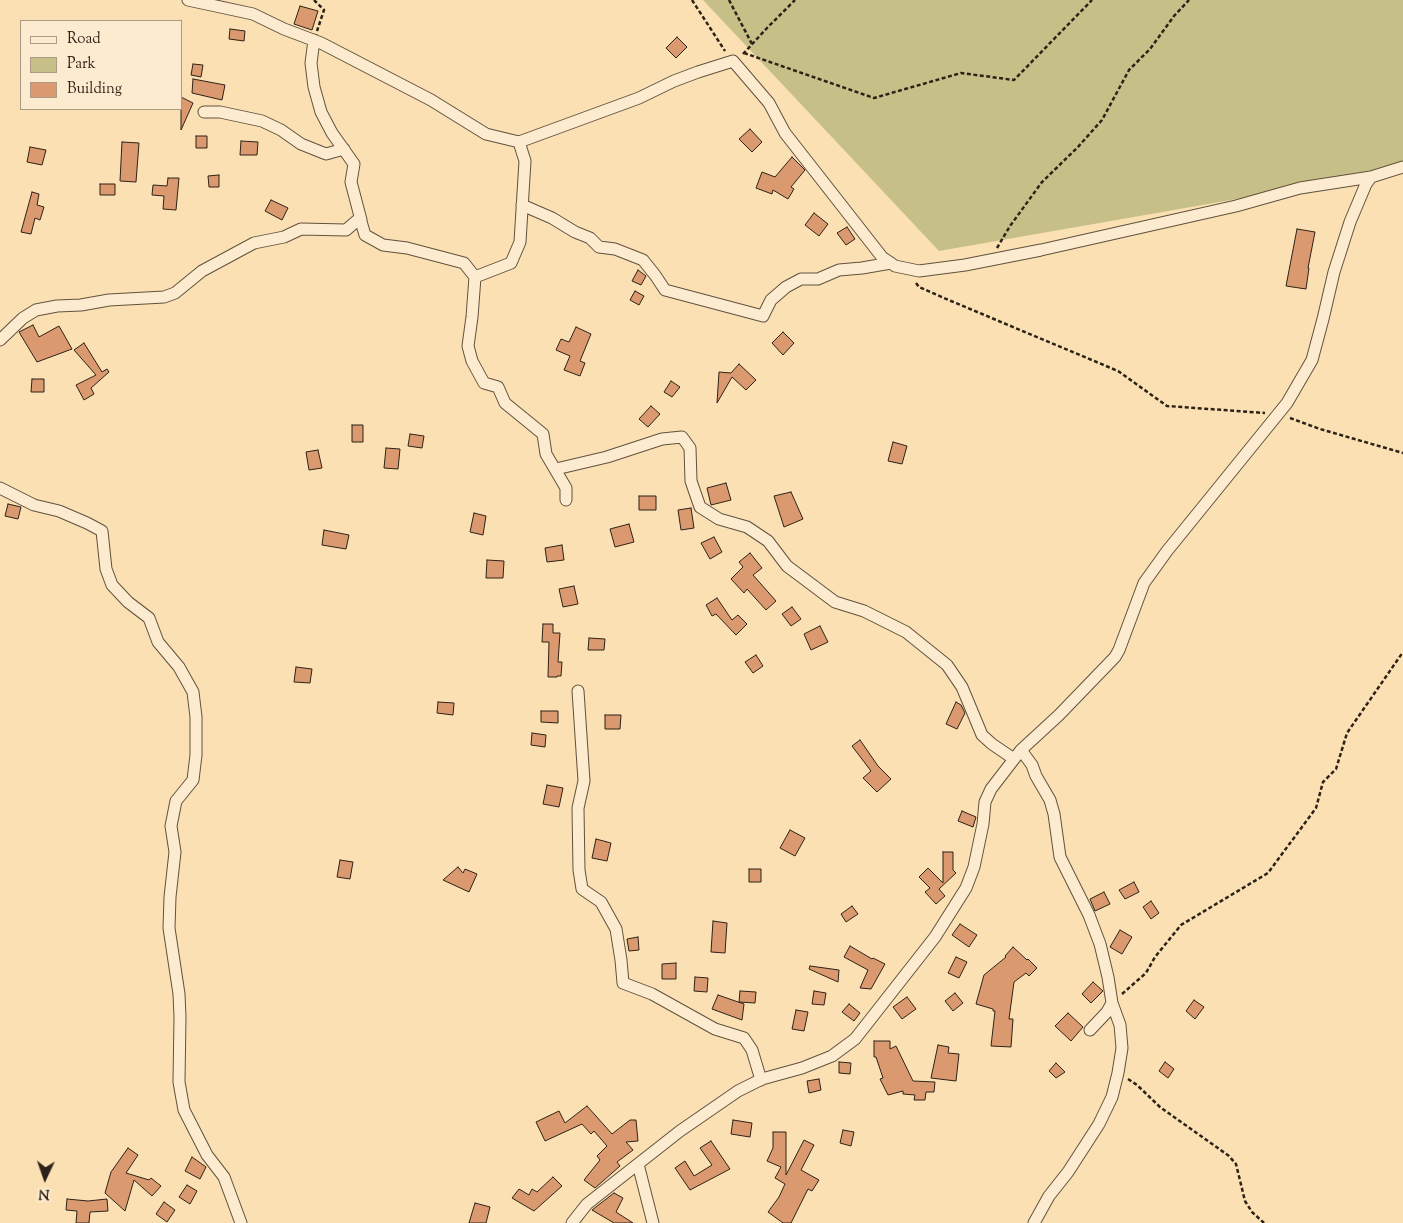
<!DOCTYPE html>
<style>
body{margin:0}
#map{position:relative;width:1403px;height:1223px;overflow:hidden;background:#fbe0b3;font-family:"Sorts Mill Goudy",serif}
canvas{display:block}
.legend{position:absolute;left:20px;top:20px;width:162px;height:90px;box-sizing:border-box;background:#fcebce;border:1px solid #a99b85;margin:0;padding:6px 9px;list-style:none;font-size:15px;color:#2d2217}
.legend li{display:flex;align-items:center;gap:10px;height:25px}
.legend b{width:25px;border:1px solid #a99b85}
.north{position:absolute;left:20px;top:1153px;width:50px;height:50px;-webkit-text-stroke:4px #fcebce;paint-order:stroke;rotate:183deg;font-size:14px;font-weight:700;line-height:20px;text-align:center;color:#2d2217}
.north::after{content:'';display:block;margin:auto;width:18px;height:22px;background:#2d2217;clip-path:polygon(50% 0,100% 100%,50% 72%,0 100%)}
</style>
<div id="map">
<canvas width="1403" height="1223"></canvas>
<ul class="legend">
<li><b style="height:6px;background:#fcebce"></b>Road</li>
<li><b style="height:14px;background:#c6c088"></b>Park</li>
<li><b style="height:14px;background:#db9970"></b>Building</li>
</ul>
<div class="north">N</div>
</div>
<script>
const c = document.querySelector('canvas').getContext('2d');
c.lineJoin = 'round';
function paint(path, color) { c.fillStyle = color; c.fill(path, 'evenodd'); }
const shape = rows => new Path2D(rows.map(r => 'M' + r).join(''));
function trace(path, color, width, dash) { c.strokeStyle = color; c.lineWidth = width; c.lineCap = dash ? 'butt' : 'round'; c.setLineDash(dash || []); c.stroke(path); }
paint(shape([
 [703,0,1403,0,1403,170,939,251]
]), '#c6c088');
const building = shape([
 [300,6,318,11,312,30,294,24,300,6],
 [230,29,245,31,244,41,229,39,230,29],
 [677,37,687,47,676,58,666,48,677,37],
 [193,64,203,65,201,77,191,75,193,64],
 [193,79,225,85,222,100,192,93,193,79],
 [181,97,193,103,181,130,181,97],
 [750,129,762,142,752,152,739,139,750,129],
 [196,136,207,136,207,148,196,148,196,136],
 [241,141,258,142,257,155,240,155,241,141],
 [122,142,139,143,136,182,120,181,122,142],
 [30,147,46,150,42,165,27,162,30,147],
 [792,157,805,170,791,187,794,189,788,199,773,190,772,194,756,188,762,172,775,177,792,157],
 [219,175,219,187,209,187,208,176,219,175],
 [168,178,179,178,176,210,163,209,164,196,152,195,153,185,167,186,168,178],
 [100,184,115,184,115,195,100,195,100,184],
 [32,192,39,194,37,205,44,207,40,220,35,218,31,234,21,232,32,192],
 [271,200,288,208,282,220,265,211,271,200],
 [814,213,828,224,819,236,805,225,814,213],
 [847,227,855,239,846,245,837,233,847,227],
 [1297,229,1315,232,1308,268,1309,268,1306,289,1286,286,1297,229],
 [638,270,646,276,641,285,632,281,638,270],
 [635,291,644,296,639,305,630,300,635,291],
 [33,325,39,337,59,326,72,349,37,362,19,332,33,325],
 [576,327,591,334,580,361,585,363,580,376,564,370,570,356,556,350,561,339,569,342,576,327],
 [783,332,794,343,783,355,772,343,783,332],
 [84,343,102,372,107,369,109,372,91,388,94,394,84,400,76,385,96,375,74,350,84,343],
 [739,364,756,380,746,390,732,377,717,403,719,372,731,373,739,364],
 [32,379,44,379,44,392,31,392,32,379],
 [671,381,680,387,672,397,664,392,671,381],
 [651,406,660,414,648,427,639,419,651,406],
 [352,425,363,425,363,442,352,442,352,425],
 [410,434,424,436,422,448,408,446,410,434],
 [893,442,907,446,902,464,888,461,893,442],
 [386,448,400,449,398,469,384,468,386,448],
 [318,450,322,468,309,470,306,452,318,450],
 [726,483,731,500,711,505,707,488,726,483],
 [791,492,803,519,784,527,774,496,791,492],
 [639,496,656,496,656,510,639,510,639,496],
 [8,504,21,507,18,519,5,516,8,504],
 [691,508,694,528,681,530,678,510,691,508],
 [474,513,486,516,483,535,470,532,474,513],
 [629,524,634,542,615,547,610,529,629,524],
 [324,530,349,535,346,549,322,545,324,530],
 [714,537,722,552,710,559,701,543,714,537],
 [562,545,564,560,547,562,545,548,562,545],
 [750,553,762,568,753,575,776,601,766,610,747,589,744,593,731,579,743,567,739,562,750,553],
 [487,560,504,561,503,578,486,578,487,560],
 [574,586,578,604,563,607,559,589,574,586],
 [717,598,732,620,738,615,747,624,736,635,716,614,712,616,706,605,717,598],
 [792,607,801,619,791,626,782,614,792,607],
 [543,624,553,624,553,633,560,633,558,662,562,662,561,676,557,676,557,677,548,677,549,642,542,642,543,624],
 [820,626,828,642,811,650,804,634,820,626],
 [589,638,605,639,604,650,588,650,589,638],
 [756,655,763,666,753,673,745,662,756,655],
 [296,667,312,669,310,683,294,682,296,667],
 [438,702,454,703,453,715,437,713,438,702],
 [956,702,961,705,965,713,957,729,946,724,956,702],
 [541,711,558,711,558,723,541,722,541,711],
 [605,715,621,715,620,729,605,729,605,715],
 [532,733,546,735,545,747,531,745,532,733],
 [860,740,878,766,891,779,877,792,863,778,871,771,852,746,860,740],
 [547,785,563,788,559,807,543,804,547,785],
 [962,811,976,817,973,827,958,821,962,811],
 [790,830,805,838,795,856,780,848,790,830],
 [596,839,611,843,607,861,592,858,596,839],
 [943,852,953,852,953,870,956,873,939,889,945,896,936,904,925,892,930,888,919,877,928,868,943,883,943,852],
 [340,860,353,862,350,879,337,877,340,860],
 [458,867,463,873,465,869,477,874,469,892,443,880,458,867],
 [749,869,761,869,761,882,749,882,749,869],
 [1134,882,1139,892,1125,899,1119,890,1134,882],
 [1104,892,1110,904,1095,911,1090,899,1104,892],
 [1151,901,1159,913,1151,919,1143,907,1151,901],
 [852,906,858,914,846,922,841,914,852,906],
 [713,921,727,923,725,953,711,952,713,921],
 [960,924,977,935,969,947,952,935,960,924],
 [1120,930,1132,937,1122,954,1110,947,1120,930],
 [638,937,639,950,629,951,627,939,638,937],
 [850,946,872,959,873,958,885,964,871,989,860,988,868,970,844,957,850,946],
 [1013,947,1027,960,1028,959,1037,968,1029,976,1026,973,1014,982,1009,1019,1013,1019,1011,1047,991,1046,995,1011,993,1011,993,1009,976,1004,984,975,1006,957,1005,956,1013,947],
 [956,957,967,962,959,978,948,973,956,957],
 [676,963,676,979,662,979,662,964,676,963],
 [810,966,839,970,838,982,809,969,810,966],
 [695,977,708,978,707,992,694,991,695,977],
 [1093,982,1103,991,1091,1003,1082,994,1093,982],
 [740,991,756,992,755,1003,739,1002,740,991],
 [814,991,826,993,824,1005,812,1004,814,991],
 [955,993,963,1003,953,1011,945,1001,955,993],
 [718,995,744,1004,742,1020,712,1009,718,995],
 [907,997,916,1009,902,1019,893,1007,907,997],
 [1194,1000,1204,1007,1195,1019,1186,1011,1194,1000],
 [849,1004,860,1013,854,1021,842,1012,849,1004],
 [796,1010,808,1012,804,1031,792,1029,796,1010],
 [1068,1013,1083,1027,1071,1041,1055,1026,1068,1013],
 [874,1041,890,1041,890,1049,896,1046,913,1081,935,1082,934,1092,926,1092,925,1100,914,1100,915,1095,903,1094,903,1091,888,1095,880,1079,883,1078,876,1057,874,1057,874,1041],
 [938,1045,949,1047,948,1053,959,1054,956,1081,931,1078,938,1045],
 [839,1062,851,1063,850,1074,839,1073,839,1062],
 [1165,1062,1174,1069,1168,1078,1159,1071,1165,1062],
 [1056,1063,1065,1072,1056,1078,1049,1071,1056,1063],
 [819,1079,821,1090,809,1093,807,1081,819,1079],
 [587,1106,612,1134,630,1120,636,1120,638,1141,626,1142,633,1150,617,1162,620,1166,595,1188,584,1180,600,1160,597,1156,607,1146,594,1131,591,1134,582,1124,545,1141,536,1122,559,1111,565,1123,587,1106],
 [733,1120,752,1123,750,1137,731,1134,733,1120],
 [843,1130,854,1132,851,1146,840,1143,843,1130],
 [773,1132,786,1132,786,1175,804,1140,814,1145,801,1170,819,1180,812,1191,808,1189,791,1223,783,1223,768,1212,779,1197,785,1184,775,1178,781,1167,767,1161,773,1148,773,1132],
 [711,1141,730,1169,690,1190,675,1168,685,1161,694,1176,712,1165,700,1148,711,1141],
 [128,1148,138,1155,126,1173,149,1180,151,1178,161,1186,152,1196,134,1180,125,1211,105,1193,111,1172,128,1148],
 [192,1157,206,1167,200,1179,185,1171,192,1157],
 [553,1177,562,1186,534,1211,512,1198,519,1189,529,1195,532,1189,537,1192,553,1177],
 [187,1185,197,1191,190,1204,179,1197,187,1185],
 [614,1193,623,1198,616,1212,633,1223,614,1223,592,1210,614,1193],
 [67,1199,88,1201,107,1199,108,1211,90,1212,89,1223,76,1223,77,1211,66,1210,67,1199],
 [164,1202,175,1210,167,1222,156,1214,164,1202],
 [475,1203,490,1207,486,1223,469,1223,475,1203]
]);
paint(building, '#db9970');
trace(building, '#2d2217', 1);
const street = shape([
 [188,0,253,14,284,29,321,43,431,100,486,134,519,142,639,98,674,81,698,72,733,61,769,103,785,133,882,257,895,266,919,271,965,265,1041,250,1236,206,1300,188,1371,177],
 [314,40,311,63,314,87,321,112,332,133,354,164,351,182,361,220],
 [204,112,220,112,262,121,281,130,301,144,326,154,344,149],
 [519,142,525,161,520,242,511,263,475,277,472,317,468,346,472,361,484,383,498,387,505,403,543,434,546,454,566,488,566,500],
 [522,205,552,218,575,232,590,238,599,247,615,249,643,260,655,275,665,290,763,316,771,300,786,287,801,279,818,279,839,270,862,268,891,263],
 [0,340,23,318,36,310,57,306,81,305,109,300,164,297,175,293,202,271,254,243,284,237,301,229,346,230,360,218,365,235,383,245,407,248,464,263,475,277],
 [556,469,607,457,662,439,682,437,690,448,691,481,700,507,719,519,747,527,768,541,787,566,835,602,864,611,906,632,947,665,962,687,982,735,992,744,1014,759],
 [0,488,34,505,59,511,87,523,102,531,106,569,112,585,128,602,149,618,158,642,179,667,193,692,196,717,196,755,193,780,176,801,171,826,175,852,170,897,169,928,179,994,180,1017,179,1082,184,1110,207,1155,224,1177,241,1223],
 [578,691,584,781,578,808,579,870,582,889,601,902,616,929,621,960,623,983,652,994,715,1029,744,1038,752,1050,761,1080],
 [1021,750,1032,765,1036,776,1050,800,1054,814,1060,857,1089,915,1100,944,1108,977,1112,1003,1107,1012,1090,1030],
 [638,1164,653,1223],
 [572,1223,587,1204,680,1131,738,1091,762,1079,802,1068,832,1056,855,1039,935,937,966,888,974,867,983,824,985,802,991,789,1021,750,1059,715,1115,657,1119,650,1144,583,1167,551,1287,403,1312,360,1323,319,1334,272,1350,222,1366,184,1371,177,1403,167],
 [1034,1223,1049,1196,1068,1172,1099,1124,1112,1097,1118,1073,1122,1048,1120,1025,1112,1003]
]);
trace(street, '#60523e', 13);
trace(shape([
 [314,0,324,10,317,31],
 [692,0,725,51],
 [729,0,752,44],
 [744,53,874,98,961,73,1014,80,1092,0],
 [743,54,767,28,795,0],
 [997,248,1010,226,1042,182,1077,148,1102,120,1129,70,1150,49,1174,16,1189,0],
 [916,283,919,287,951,301,1118,371,1167,406,1265,413],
 [1290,418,1320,429,1403,453],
 [1122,994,1146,973,1155,957,1181,925,1268,873,1316,808,1323,782,1336,769,1347,733,1403,652],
 [1128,1079,1137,1085,1160,1107,1229,1156,1236,1164,1245,1201,1252,1212,1264,1223]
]), '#2d2217', 2.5, [4, 2.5]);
trace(street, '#fcebce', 11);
</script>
